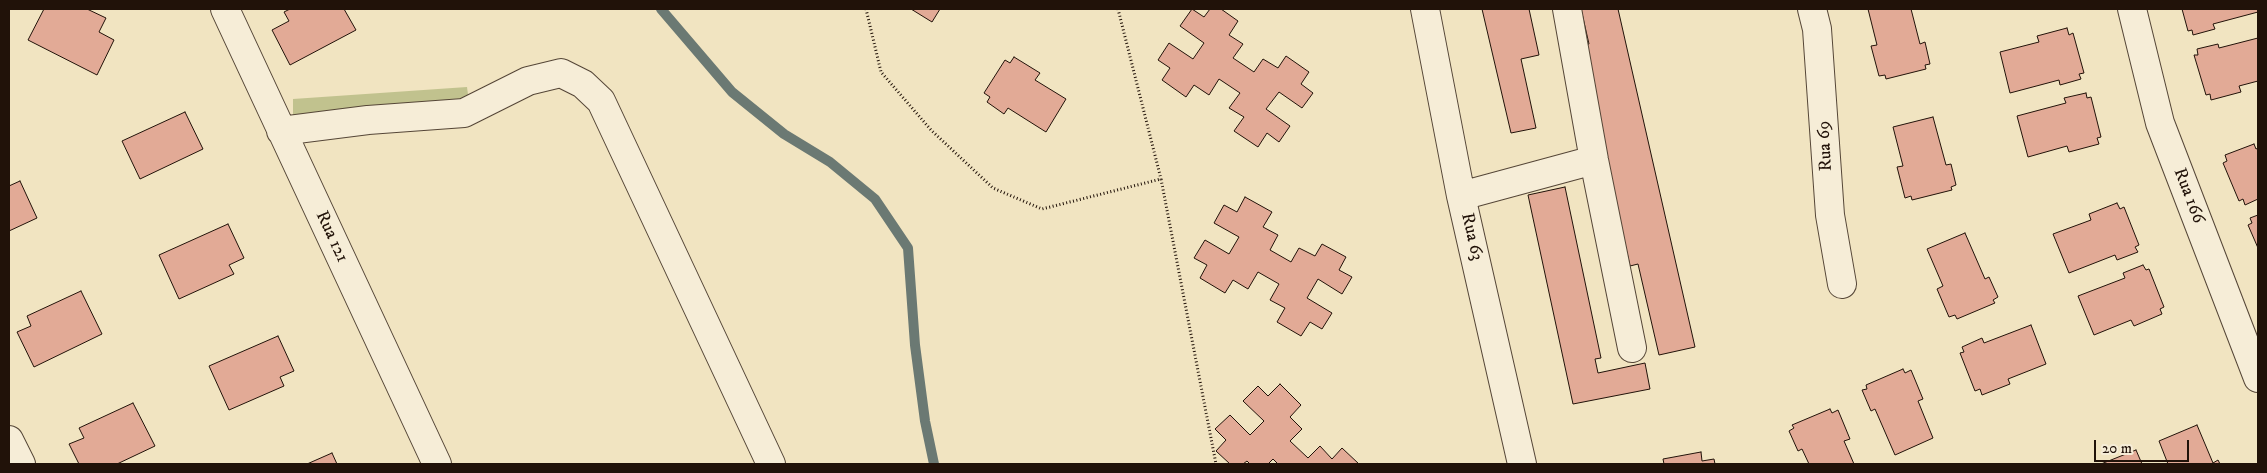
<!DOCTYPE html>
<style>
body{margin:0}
#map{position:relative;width:2267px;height:473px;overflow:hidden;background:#f1e4c1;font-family:"IM FELL DW Pica",serif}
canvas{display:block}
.frame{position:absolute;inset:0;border:10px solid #211209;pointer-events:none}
.scale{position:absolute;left:2094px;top:440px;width:95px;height:22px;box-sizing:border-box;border:2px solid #211209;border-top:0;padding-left:6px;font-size:15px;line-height:18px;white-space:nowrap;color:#211209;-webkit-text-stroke:4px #f6edd7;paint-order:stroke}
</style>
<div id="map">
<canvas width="2267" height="473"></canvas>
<div class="frame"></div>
<div class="scale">20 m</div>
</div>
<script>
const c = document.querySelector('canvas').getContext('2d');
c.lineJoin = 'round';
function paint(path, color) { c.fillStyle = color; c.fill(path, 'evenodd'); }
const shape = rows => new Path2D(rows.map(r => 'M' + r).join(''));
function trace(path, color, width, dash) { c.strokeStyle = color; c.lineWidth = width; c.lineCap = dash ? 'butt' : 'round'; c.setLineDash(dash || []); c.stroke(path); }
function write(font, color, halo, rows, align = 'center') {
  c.font = font + ' "IM FELL DW Pica",serif'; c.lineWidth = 4; c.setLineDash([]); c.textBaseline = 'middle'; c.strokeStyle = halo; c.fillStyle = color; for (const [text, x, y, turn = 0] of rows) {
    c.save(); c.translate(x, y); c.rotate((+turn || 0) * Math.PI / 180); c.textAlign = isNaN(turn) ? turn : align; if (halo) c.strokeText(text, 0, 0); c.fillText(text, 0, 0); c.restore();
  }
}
paint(shape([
 [467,87,469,102,293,115,293,99]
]), '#c1c28e');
trace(shape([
 [661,9,732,92,784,134,830,162,875,199,908,248,915,345,925,421,934,464]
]), '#6b7973', 10);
const building = shape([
 [44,9,87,9,106,18,99,32,114,40,97,75,28,40,44,9],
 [290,9,344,9,356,30,290,65,272,30,289,21,284,12,290,9],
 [911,9,940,9,932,22,911,9],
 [1192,9,1204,17,1210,9,1221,9,1238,21,1229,35,1243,44,1233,58,1254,72,1263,59,1278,68,1286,56,1309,72,1301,84,1313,93,1302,108,1279,92,1266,109,1290,126,1279,142,1267,133,1258,147,1234,131,1244,117,1229,108,1240,93,1219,79,1209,95,1194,85,1186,97,1162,80,1170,68,1158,60,1169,43,1193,59,1204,43,1180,26,1192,9],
 [1482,9,1529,9,1539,55,1521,59,1536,128,1511,133,1482,9],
 [1581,9,1618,9,1695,347,1659,355,1638,264,1630,266,1580,46,1589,44,1581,9],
 [1868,9,1911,9,1920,44,1925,42,1930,64,1925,65,1926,69,1886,79,1885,75,1879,76,1871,46,1877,45,1868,9],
 [2182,9,2258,9,2258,12,2213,24,2215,29,2193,35,2192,30,2188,31,2182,9],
 [2067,28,2069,35,2073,33,2084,73,2079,74,2081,79,2060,85,2059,80,2010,93,2000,52,2039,42,2037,36,2067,28],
 [2258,38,2258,81,2239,86,2241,92,2211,100,2210,94,2206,95,2194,55,2198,55,2197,49,2218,44,2219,48,2258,38],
 [1014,57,1040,73,1035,80,1066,99,1046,132,1008,108,1004,114,987,102,990,97,984,93,1005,60,1010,63,1014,57],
 [2086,93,2087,98,2091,97,2101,137,2097,138,2099,144,2069,152,2067,146,2028,157,2017,116,2066,103,2064,98,2086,93],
 [185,112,203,149,140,179,122,141,185,112],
 [1933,117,1946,165,1951,164,1956,185,1951,187,1952,190,1912,200,1911,196,1905,198,1897,167,1903,166,1893,127,1933,117],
 [2254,144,2256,149,2258,148,2258,199,2245,205,2243,199,2239,201,2223,163,2227,161,2225,155,2254,144],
 [20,181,37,218,9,231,9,186,20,181],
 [1565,187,1601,358,1595,359,1598,373,1645,363,1650,389,1573,404,1528,195,1565,187],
 [1245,197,1272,212,1263,227,1278,235,1270,250,1291,262,1299,248,1315,256,1322,244,1346,257,1339,270,1352,277,1342,294,1318,279,1307,298,1332,313,1322,329,1310,322,1301,336,1277,322,1285,308,1270,300,1279,284,1258,272,1248,289,1233,280,1225,293,1200,278,1207,265,1194,258,1205,240,1229,254,1239,237,1214,223,1224,205,1237,212,1245,197],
 [2117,203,2120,209,2124,207,2139,245,2135,247,2138,252,2117,260,2115,255,2069,273,2053,234,2091,220,2089,214,2117,203],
 [2258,215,2258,248,2248,225,2252,223,2250,218,2258,215],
 [228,224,244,258,229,265,234,274,179,299,159,255,228,224],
 [1965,233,1985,279,1989,277,1998,297,1993,300,1995,303,1957,319,1955,315,1949,317,1937,289,1943,286,1927,249,1965,233],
 [2143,265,2146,270,2149,269,2164,307,2160,309,2162,314,2134,326,2131,320,2094,335,2078,296,2125,278,2123,273,2143,265],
 [81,291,102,334,34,367,17,332,31,326,27,316,81,291],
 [2031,325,2046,364,2008,379,2010,384,1982,395,1980,389,1975,391,1960,353,1964,352,1962,347,1982,338,1984,343,2031,325],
 [278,336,294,371,280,377,284,386,229,410,209,366,278,336],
 [1903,369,1905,373,1911,370,1923,399,1918,401,1933,438,1895,455,1875,409,1871,411,1862,390,1867,389,1866,385,1903,369],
 [1280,384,1301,405,1290,417,1302,429,1290,441,1308,458,1320,446,1332,459,1342,448,1359,464,1278,464,1273,459,1268,464,1250,464,1247,461,1243,464,1230,464,1216,451,1226,440,1215,429,1230,415,1250,435,1264,421,1243,401,1258,386,1268,396,1280,384],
 [133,403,155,446,117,464,79,464,69,444,84,438,79,428,133,403],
 [1830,409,1832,413,1838,410,1850,439,1844,441,1854,464,1809,464,1802,449,1798,451,1789,431,1794,428,1792,425,1830,409],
 [2197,425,2213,463,2218,460,2220,464,2168,464,2159,441,2197,425],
 [2136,450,2142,464,2101,464,2136,450],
 [1701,452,1702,461,1714,459,1715,464,1664,464,1663,459,1701,452],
 [332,453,337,464,307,464,332,453]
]);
paint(building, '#e2aa96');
trace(building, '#211209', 1);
const minor = shape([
 [225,9,437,464],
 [1425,9,1461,196,1522,464],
 [1567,9,1594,160,1632,348],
 [1812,9,1817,29,1830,215,1842,284],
 [2132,9,2160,123,2258,378],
 [281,131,368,120,464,113,528,81,561,73,583,84,601,101,771,464],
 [1461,196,1594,160],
 [9,440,21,464]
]);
trace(minor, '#554637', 30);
trace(shape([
 [866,9,881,72,931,130,993,188,1042,209,1161,179,1216,464],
 [1118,9,1161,179]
]), '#211209', 3, [1, 2.5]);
trace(minor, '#f6edd7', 28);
write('18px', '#211209', '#f6edd7', [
 ["Rua 69",1826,146,-93],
 ["Rua 166",2188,196,69],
 ["Rua 121",331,237,65],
 ["Rua 63",1471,237,77]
]);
</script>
